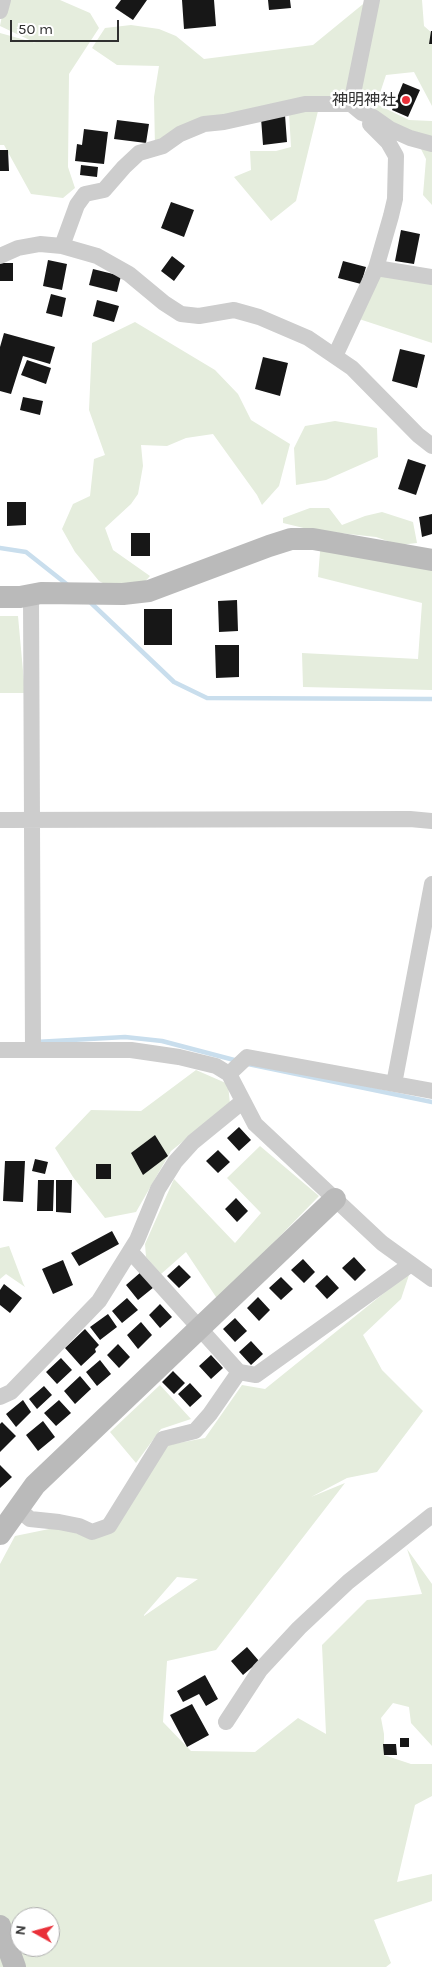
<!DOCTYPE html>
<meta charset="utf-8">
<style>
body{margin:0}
#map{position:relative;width:432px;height:1967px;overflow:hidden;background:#fff;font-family:Karla,sans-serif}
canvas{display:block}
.north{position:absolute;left:10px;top:1907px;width:50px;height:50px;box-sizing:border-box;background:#fff;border:1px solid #acacac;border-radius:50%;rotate:277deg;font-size:14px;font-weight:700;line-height:20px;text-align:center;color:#303030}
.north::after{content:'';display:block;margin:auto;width:18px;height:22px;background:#e93039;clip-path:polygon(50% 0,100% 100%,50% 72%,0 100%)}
.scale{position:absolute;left:10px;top:20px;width:109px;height:22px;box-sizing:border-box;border:2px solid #303030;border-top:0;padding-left:6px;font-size:15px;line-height:18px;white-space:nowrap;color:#303030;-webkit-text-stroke:4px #fff;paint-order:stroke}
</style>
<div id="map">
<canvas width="432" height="1967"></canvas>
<div class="north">N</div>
<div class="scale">50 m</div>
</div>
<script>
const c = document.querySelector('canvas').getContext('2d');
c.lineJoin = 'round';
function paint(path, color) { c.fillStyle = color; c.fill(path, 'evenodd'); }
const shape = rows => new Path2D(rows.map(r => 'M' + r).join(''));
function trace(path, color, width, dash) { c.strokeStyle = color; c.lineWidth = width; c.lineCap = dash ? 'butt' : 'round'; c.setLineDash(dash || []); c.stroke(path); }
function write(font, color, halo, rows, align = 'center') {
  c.font = font + ' Karla,"Noto Sans JP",sans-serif'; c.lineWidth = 5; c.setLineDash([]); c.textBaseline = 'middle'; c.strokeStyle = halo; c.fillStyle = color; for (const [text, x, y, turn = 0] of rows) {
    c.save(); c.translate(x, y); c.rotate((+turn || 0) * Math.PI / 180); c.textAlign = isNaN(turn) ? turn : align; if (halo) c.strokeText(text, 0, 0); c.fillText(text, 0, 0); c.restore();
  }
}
paint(shape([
 [5,0,60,0,90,13,99,28,69,74,68,167,75,188,63,198,31,194,4,145,0,145,0,33,36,43,0,26],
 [368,0,422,0,424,26,432,33,432,106,414,72,386,75,379,96,374,103,409,120,432,121,432,205,423,195,426,159,414,135,374,111,372,106,363,116,339,105,224,120,155,148,154,97,159,66,117,65,92,48,105,28,131,25,159,29,176,36,204,59,313,45],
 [318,111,296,201,271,221,234,177,251,170,250,151,276,151,291,147,289,113],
 [376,268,432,277,432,343,353,317],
 [135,322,215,370,238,394,251,420,290,444,279,486,262,505,257,495,213,434,186,438,167,446,141,445,143,466,138,494,131,504,105,528,113,550,150,576,142,585,123,594,99,581,75,552,62,529,73,504,90,496,94,459,105,455,89,410,92,343],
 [335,421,377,428,378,457,326,480,296,485,294,448,305,426],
 [310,508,329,508,342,525,365,516,382,512,413,522,417,543,399,545,376,537,312,530,283,523,283,518],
 [321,540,432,560,432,690,303,687,302,653,418,659,422,603,318,577],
 [0,616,18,616,25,693,0,693],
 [196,1070,228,1084,230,1104,171,1151,136,1212,105,1218,73,1177,55,1148,91,1110,141,1111],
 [260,1146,319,1196,218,1300,186,1252,161,1274,146,1257,145,1244,174,1179,235,1243,261,1213,227,1178],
 [9,1246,23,1283,25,1287,6,1274,0,1279,0,1248],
 [410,1272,401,1299,363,1335,382,1370,423,1411,377,1472,347,1478,311,1497,345,1483,216,1650,167,1661,163,1722,191,1751,255,1752,298,1718,326,1734,322,1645,367,1600,422,1594,407,1549,432,1584,432,1746,411,1723,409,1707,393,1703,381,1718,384,1734,384,1755,411,1764,432,1764,432,1796,415,1805,397,1882,432,1874,432,1901,374,1920,391,1963,386,1967,0,1967,0,1564,15,1536,54,1528,91,1534,168,1445,205,1438,242,1385,265,1389],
 [177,1577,198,1579,144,1616,144,1615],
 [20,1917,50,1917,50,1947,20,1947],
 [160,1385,191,1419,161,1429,136,1463,110,1432]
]), '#e5eddd');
trace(shape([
 [0,548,26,552,69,586],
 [89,601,174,682,207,698,432,699],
 [36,1042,125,1037,162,1041,238,1061],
 [248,1064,432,1102]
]), '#c9deed', 4.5);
paint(shape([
 [121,0,147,0,133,20,115,8],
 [182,0,214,0,216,26,184,29],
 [268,0,290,0,291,8,269,10],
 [431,31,432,31,432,44,429,44],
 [403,83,420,90,408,117,392,110],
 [285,115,287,142,263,145,261,118],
 [117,120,149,124,146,143,114,139],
 [84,129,108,132,104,164,75,161,77,144,82,145],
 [0,150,8,150,9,171,0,171],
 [81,165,98,167,97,177,80,175],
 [171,202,194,210,184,237,161,228],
 [401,230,420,234,414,264,395,261],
 [172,256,185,266,174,281,161,271],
 [48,260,67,264,62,290,43,286],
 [343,261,366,267,361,284,338,278],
 [0,263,13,263,13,281,0,281],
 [93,269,121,276,117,292,89,285],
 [51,294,66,298,62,317,46,313],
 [97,300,119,306,114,322,93,316],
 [4,333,55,347,50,364,23,356,11,394,0,391,0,347],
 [400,349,425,355,417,388,392,381],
 [263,357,288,363,280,396,255,389],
 [27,360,51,368,46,384,21,375],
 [23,397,43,401,40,415,20,410],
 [408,459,426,465,416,495,398,489],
 [7,502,26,502,26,525,7,526],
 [432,514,432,534,422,537,419,517],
 [131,533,150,533,150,556,131,556],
 [237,600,238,631,219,632,218,601],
 [144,609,172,609,172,645,144,645],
 [215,645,239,645,239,677,216,678],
 [239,1127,251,1140,239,1151,227,1138],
 [155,1135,168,1156,143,1175,131,1153],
 [218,1150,230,1162,218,1173,206,1161],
 [35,1159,48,1162,45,1174,32,1171],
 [5,1161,25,1161,23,1202,3,1201],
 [96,1164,111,1164,111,1179,96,1179],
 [38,1180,54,1180,53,1211,37,1211],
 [56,1180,72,1180,71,1213,56,1212],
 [236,1198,248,1211,237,1222,225,1209],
 [112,1231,119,1244,79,1266,71,1253],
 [354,1257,366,1270,355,1281,342,1268],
 [303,1259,315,1272,304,1283,291,1270],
 [63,1260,73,1285,53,1294,42,1269],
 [179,1265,191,1277,179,1288,167,1276],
 [141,1272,154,1287,138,1300,126,1285],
 [327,1275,339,1288,327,1299,315,1286],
 [281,1277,293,1289,281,1300,269,1288],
 [4,1284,22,1298,10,1313,0,1305,0,1290],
 [258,1297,270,1310,259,1321,247,1308],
 [127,1298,138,1310,122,1323,112,1311],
 [160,1304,172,1317,160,1328,149,1315],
 [108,1314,117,1327,100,1340,90,1327],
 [235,1318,247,1331,235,1342,223,1329],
 [141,1322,152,1335,138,1349,127,1335],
 [85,1329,99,1345,95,1349,96,1352,81,1366,65,1348],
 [251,1341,263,1354,251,1365,239,1352],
 [118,1344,130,1357,119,1368,107,1355],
 [211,1355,223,1368,211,1379,199,1366],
 [61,1358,72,1370,57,1384,46,1372],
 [100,1360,111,1374,97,1386,86,1372],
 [173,1371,185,1383,174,1394,162,1382],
 [80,1376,91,1389,75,1404,64,1391],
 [190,1383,202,1396,190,1407,178,1394],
 [44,1386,52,1395,37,1409,29,1399],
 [23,1400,31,1412,16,1427,6,1414],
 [59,1400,71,1413,56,1426,44,1413],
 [43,1421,55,1437,38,1451,26,1435],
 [2,1422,16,1436,0,1452,0,1424],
 [0,1465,12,1477,0,1488],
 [247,1647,259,1661,243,1675,231,1661],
 [205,1675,218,1699,206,1706,199,1694,183,1702,177,1691],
 [192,1704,209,1735,187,1747,170,1715],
 [400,1738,409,1738,409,1747,400,1747],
 [383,1744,396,1744,397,1755,384,1755]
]), '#171717');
trace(shape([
 [0,11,3,0],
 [351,104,372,0],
 [62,246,77,205,85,194,104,190,124,167,139,153,163,146,180,134,204,124,224,122,305,104,351,104,362,113,373,117,390,129,410,138,432,144],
 [0,256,18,248,40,244,62,246,97,256,129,274,164,303,181,314,199,316,234,310,259,317,308,338,352,368,418,435,432,446],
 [376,268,432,277],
 [335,356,376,268,391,216,395,199,396,156,388,142,370,124],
 [31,596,33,1050],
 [0,820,410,819,432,821],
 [0,1050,131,1050,179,1057,216,1066,229,1074,255,1124,382,1243,432,1279],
 [229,1074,247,1057,432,1091],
 [394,1084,432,884],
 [130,1251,239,1372,256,1375,411,1264],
 [0,1397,11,1392,99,1301,137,1240,158,1189,175,1162,193,1142,242,1102],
 [18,1509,30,1519,59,1522,79,1526,92,1532,109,1526,163,1439,195,1431,210,1414,239,1372],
 [226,1722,260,1670,299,1628,348,1582,432,1515]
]), '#cdcdcd', 16);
trace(shape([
 [0,597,20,597,41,593,123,594,149,591,269,546,291,539,313,539,432,560],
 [0,1534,35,1485,335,1199],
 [0,1926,15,1967]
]), '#bababa', 22);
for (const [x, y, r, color] of [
 [406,100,5,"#e93039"]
]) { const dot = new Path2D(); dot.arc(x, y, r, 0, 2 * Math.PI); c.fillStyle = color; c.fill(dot); trace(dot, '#fff', 2); }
write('16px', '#303030', '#fff', [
 ["神明神社",396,100]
], 'right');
</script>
